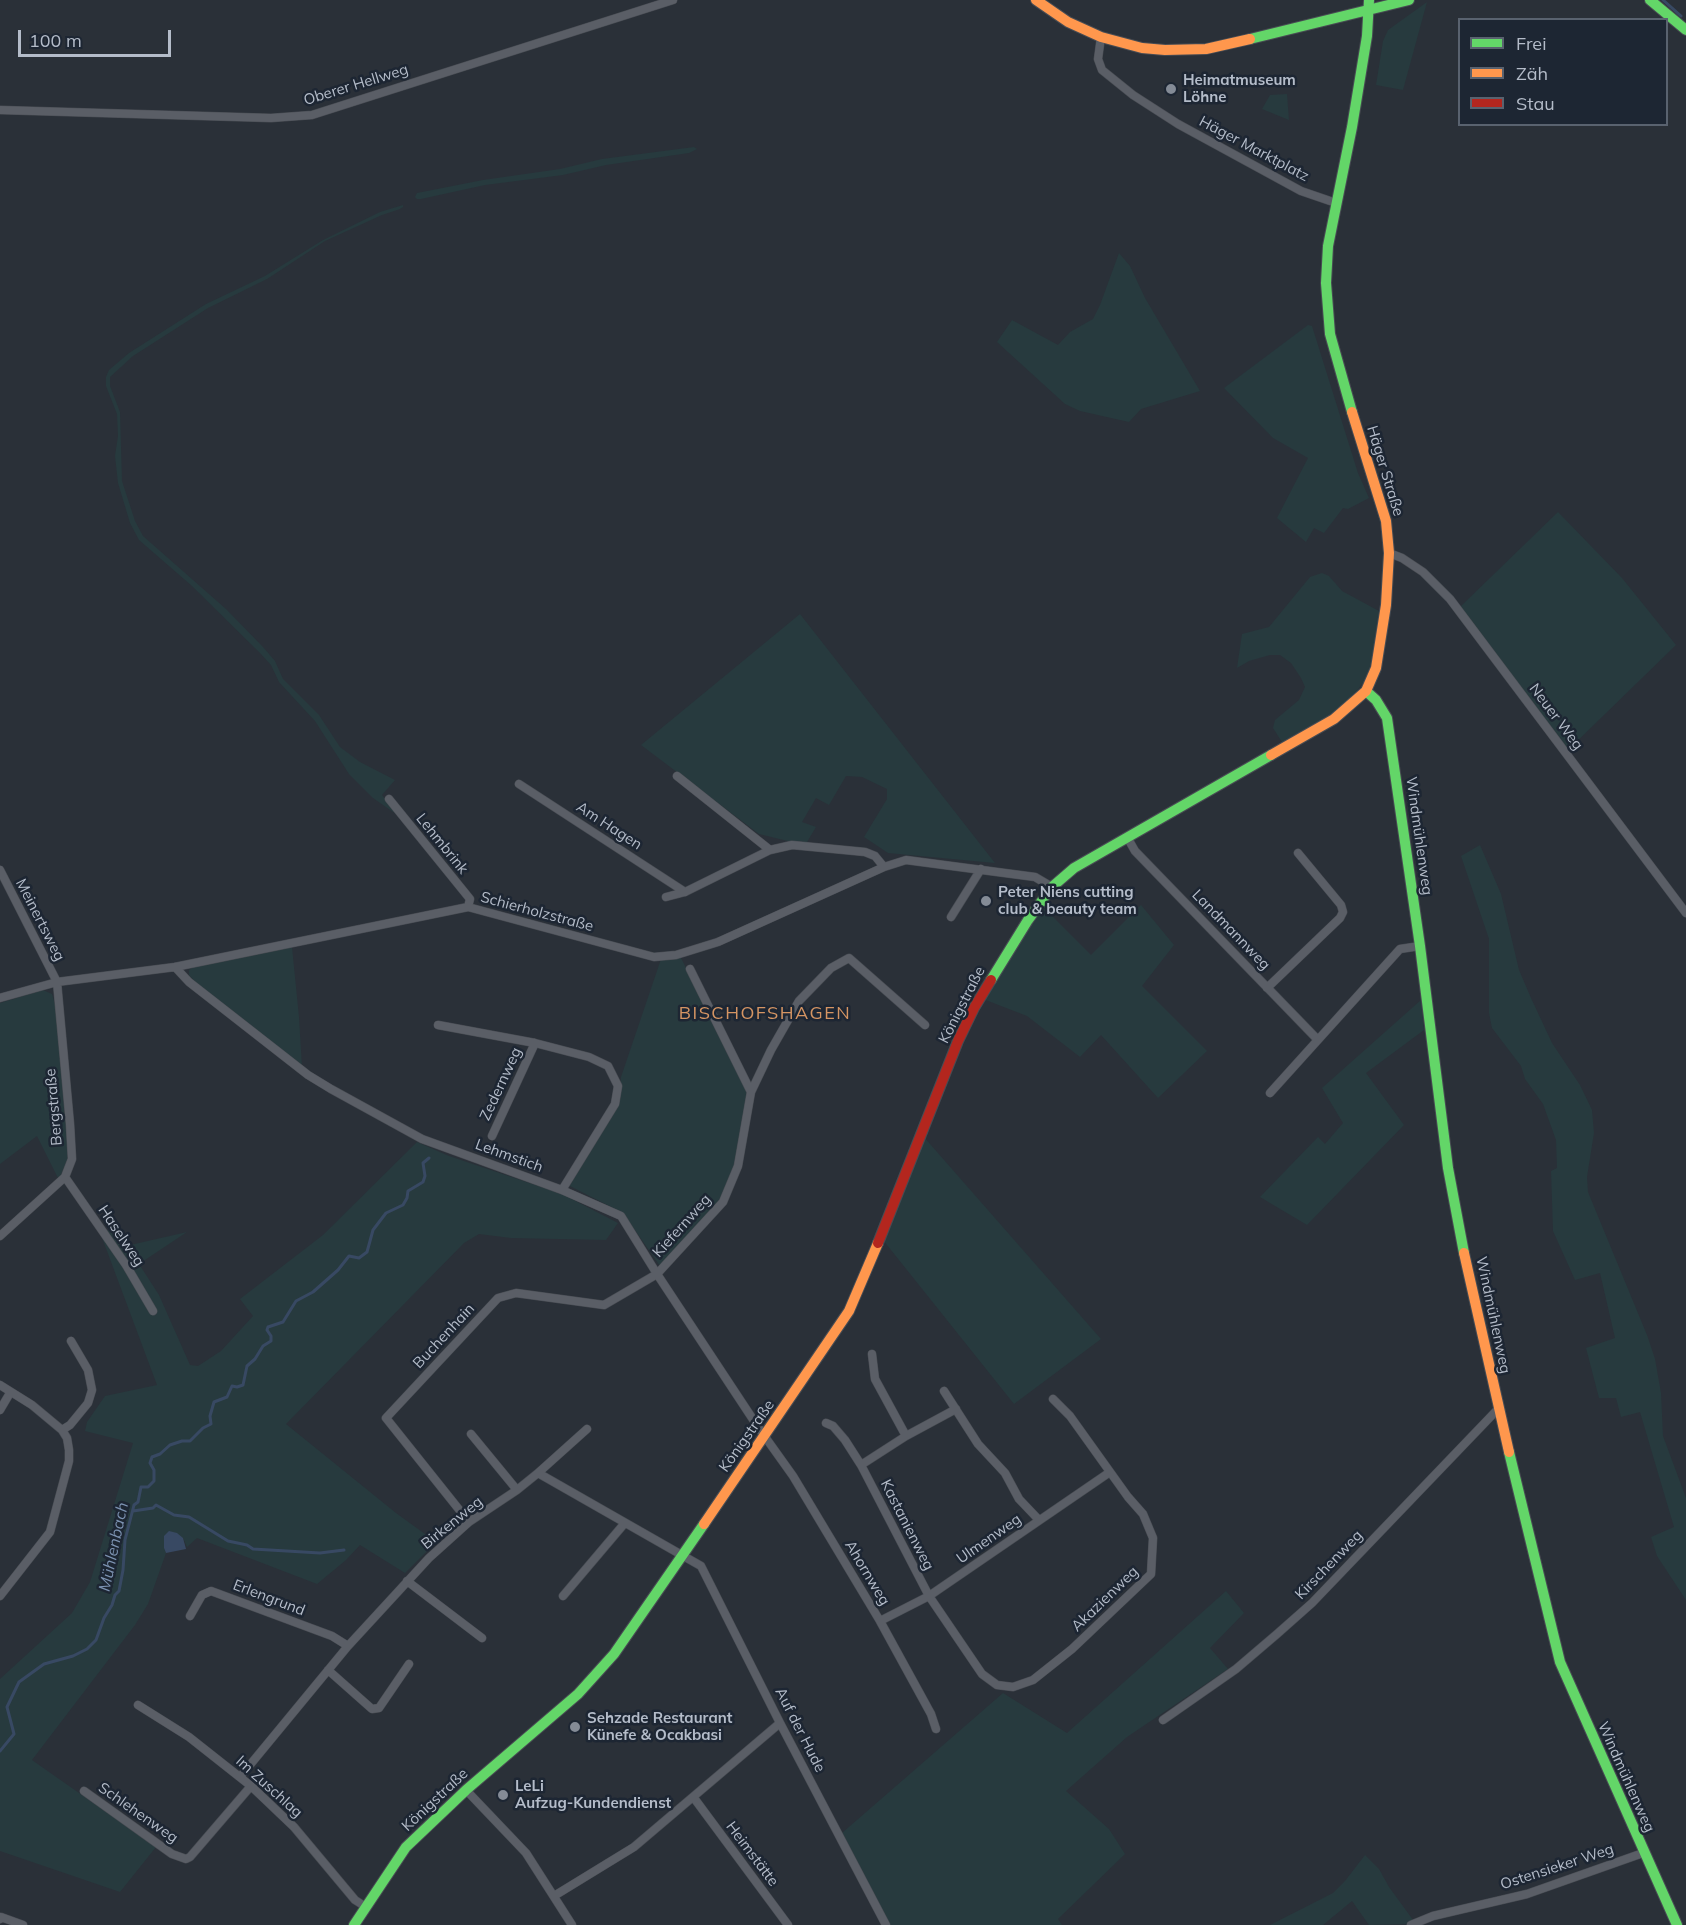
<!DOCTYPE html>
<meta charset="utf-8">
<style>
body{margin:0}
#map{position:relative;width:1686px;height:1925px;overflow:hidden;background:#2a3038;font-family:Mulish,sans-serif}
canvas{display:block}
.legend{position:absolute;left:1458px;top:18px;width:210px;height:108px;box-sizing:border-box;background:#1d2633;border:2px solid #59626f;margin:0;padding:8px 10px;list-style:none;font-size:18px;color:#b4bcc9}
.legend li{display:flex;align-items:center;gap:12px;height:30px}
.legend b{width:30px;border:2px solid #59626f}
.scale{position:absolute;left:18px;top:30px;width:153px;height:27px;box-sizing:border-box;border:3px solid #b4bcc9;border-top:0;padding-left:8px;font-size:18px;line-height:21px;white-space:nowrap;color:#b4bcc9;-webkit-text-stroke:4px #1d2633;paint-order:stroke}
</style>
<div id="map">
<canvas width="1686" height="1925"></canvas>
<ul class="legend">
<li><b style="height:8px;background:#63d668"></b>Frei</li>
<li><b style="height:8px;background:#ff974d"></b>Zäh</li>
<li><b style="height:8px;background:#b3261e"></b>Stau</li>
</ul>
<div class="scale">100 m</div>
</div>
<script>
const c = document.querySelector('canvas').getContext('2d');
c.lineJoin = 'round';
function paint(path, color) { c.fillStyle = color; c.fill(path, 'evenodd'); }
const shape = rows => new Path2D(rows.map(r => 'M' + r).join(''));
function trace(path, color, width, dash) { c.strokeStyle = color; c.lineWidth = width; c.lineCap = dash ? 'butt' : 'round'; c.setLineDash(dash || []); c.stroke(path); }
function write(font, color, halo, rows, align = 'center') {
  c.font = font + ' Mulish,sans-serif'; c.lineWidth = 5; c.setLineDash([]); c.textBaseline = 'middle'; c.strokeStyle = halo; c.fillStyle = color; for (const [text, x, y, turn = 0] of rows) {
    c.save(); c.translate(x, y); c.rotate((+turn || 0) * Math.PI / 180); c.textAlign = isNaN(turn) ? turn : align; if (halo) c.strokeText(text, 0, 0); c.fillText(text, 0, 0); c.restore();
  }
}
paint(shape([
 [1427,2,1403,90,1376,85,1383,41,1388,30],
 [1287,94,1289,120,1262,109,1270,95],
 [694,147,697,149,689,153,606,165,563,175,485,185,421,199,417,199,415,197,417,193,483,180,560,169,602,159],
 [403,205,403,207,400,209,382,215,325,241,267,279,208,308,133,356,110,377,110,386,120,412,122,481,135,521,143,536,226,609,263,647,275,661,283,679,319,715,340,747,360,762,395,780,382,795,396,814,373,798,349,774,315,721,279,682,271,665,260,653,192,586,139,540,130,523,118,483,115,456,118,436,117,414,106,386,106,377,109,370,129,353,206,304,265,276,323,240,380,212],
 [1119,253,1130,266,1145,298,1200,391,1141,409,1129,422,1080,411,1065,404,997,342,1012,320,1058,345,1070,332,1093,319,1100,305],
 [1308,325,1312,326,1358,473,1369,498,1348,509,1343,508,1324,533,1314,528,1306,542,1277,518,1308,458,1273,438,1224,388],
 [1558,512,1622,578,1676,645,1567,751,1460,607],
 [1322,573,1329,576,1342,591,1379,611,1371,665,1364,682,1349,700,1331,714,1282,742,1273,728,1275,720,1299,700,1305,687,1301,678,1291,663,1280,655,1270,655,1249,661,1237,668,1242,634,1269,627,1310,577],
 [800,614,995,863,888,853,864,837,887,799,887,789,862,777,846,776,829,805,816,798,802,822,816,827,807,842,788,841,759,834,641,745],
 [1480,845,1501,894,1519,970,1531,998,1552,1043,1580,1085,1592,1110,1594,1133,1587,1177,1588,1192,1647,1335,1655,1359,1661,1393,1663,1436,1686,1498,1686,1600,1657,1556,1651,1537,1674,1527,1640,1412,1621,1417,1616,1398,1599,1398,1586,1348,1615,1338,1600,1273,1575,1280,1553,1231,1551,1171,1557,1168,1556,1140,1543,1104,1525,1079,1521,1066,1492,1028,1489,1013,1489,939,1461,856],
 [1041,905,1091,955,1141,905,1174,945,1142,986,1207,1051,1158,1098,1101,1035,1080,1057,1027,1016,983,999],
 [292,947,299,1017,302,1067,204,991,189,975,189,970,193,967],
 [681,958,748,1092,736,1167,724,1195,660,1266,623,1213,568,1185,618,1105,621,1077,661,959],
 [43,990,52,994,55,1004,67,1136,68,1158,60,1177,58,1178,37,1136,0,1164,0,1003],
 [1421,1000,1424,1030,1366,1073,1404,1125,1307,1225,1260,1197,1318,1137,1325,1144,1343,1123,1322,1088],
 [923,1136,1101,1339,1014,1404,883,1240],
 [417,1142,449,1156,562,1194,618,1223,606,1240,511,1238,479,1234,464,1243,286,1424,396,1513,436,1542,405,1573,360,1545,346,1560,317,1584,197,1538,187,1547,183,1538,164,1548,166,1553,148,1604,135,1625,32,1760,156,1847,120,1892,0,1851,0,1679,72,1613,90,1582,133,1443,85,1431,87,1422,105,1396,157,1385,101,1235,108,1230,126,1246,187,1232,139,1264,159,1295,190,1365,198,1366,221,1351,253,1316,240,1299,323,1235],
 [1226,1591,1244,1613,1210,1648,1228,1669,1127,1737,1066,1791,1109,1829,1125,1854,1058,1919,1062,1925,890,1925,842,1833,1003,1693,1067,1733],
 [1365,1855,1379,1869,1389,1887,1416,1924,1369,1925,1352,1901,1323,1925,1270,1925,1333,1893,1345,1881]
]), '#273a3e');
paint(shape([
 [169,1531,177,1533,183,1538,186,1549,166,1553,164,1548,164,1536]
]), '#384963');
trace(shape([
 [1663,0,1681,16],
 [133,1511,153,1508,156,1505,174,1515,189,1517,228,1541,247,1545,253,1549,320,1553,344,1550],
 [0,1751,14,1734,7,1707,19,1682,44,1664,73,1656,87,1649,96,1640,104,1618,112,1605,115,1595,119,1591,123,1570,125,1540,134,1505,138,1502,141,1487,148,1487,154,1481,154,1470,150,1463,152,1457,160,1454,170,1445,182,1441,190,1441,203,1428,211,1424,210,1416,214,1402,227,1397,232,1386,237,1387,243,1385,247,1366,255,1359,263,1346,271,1341,271,1336,267,1330,268,1327,283,1322,296,1301,313,1292,338,1270,349,1256,359,1258,367,1252,373,1230,386,1213,403,1205,407,1198,408,1191,423,1182,425,1176,423,1163,429,1158]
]), '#384963', 3);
const street = shape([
 [1101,37,1098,59,1102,70,1133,95,1178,124,1301,191,1336,203],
 [0,110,271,118,312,115,673,0],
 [1389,553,1402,558,1423,572,1450,599,1686,913],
 [677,776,770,850],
 [519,784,685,892],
 [389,799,470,899,468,907],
 [1127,837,1135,851,1318,1040],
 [0,870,57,982,70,1124,72,1159,65,1177,0,1236],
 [666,897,685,892,770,850,792,845,865,852,875,856,884,867],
 [951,917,981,869],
 [175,967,189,982,308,1075,331,1089,422,1139,562,1190,621,1216,657,1274,758,1427,793,1476,880,1621,931,1714,936,1729],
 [690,969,751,1092],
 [1267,988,1340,918,1343,912,1341,905,1298,853],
 [0,998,57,982,175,967,468,907,654,957,676,955,718,942,884,867,906,860,1035,877,1052,887],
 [438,1025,535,1043,589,1057,608,1066,618,1086,615,1104,562,1190],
 [1270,1093,1400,949,1420,946],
 [492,1136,535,1043],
 [65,1177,126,1265,153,1311],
 [872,1354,875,1379,906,1436],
 [0,1385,32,1405,62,1430,67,1438,69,1450,69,1461,50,1532,0,1596],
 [944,1391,978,1444,1005,1473,1019,1499,1039,1520],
 [0,1410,10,1393],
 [826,1423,833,1426,845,1440,861,1465,929,1596,982,1674,997,1685,1013,1687,1033,1680,1072,1649,1151,1574,1153,1538,1143,1514,1128,1497,1070,1416,1053,1399],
 [62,1430,70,1425,88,1403,92,1390,88,1370,71,1341],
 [471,1434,517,1490],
 [861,1465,906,1436,956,1409],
 [538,1473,587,1429],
 [469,1522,386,1418,498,1298,516,1293,604,1305,657,1274,723,1202,738,1166,751,1092,771,1050,799,1001,831,968,849,958,925,1025],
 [407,1581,482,1638],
 [563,1596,624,1524],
 [190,1616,202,1595,211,1591,332,1636,348,1646],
 [880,1621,929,1596,1110,1472],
 [328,1670,372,1709,379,1708,409,1664],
 [138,1705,189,1737,251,1786,294,1827,355,1900,366,1907],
 [1163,1720,1236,1669,1277,1634,1312,1603,1498,1409],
 [240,1777,348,1646,429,1558,469,1522,517,1490,538,1473,701,1566,780,1723,886,1925],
 [466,1790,526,1853,572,1925],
 [84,1791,172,1854,186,1859,190,1857,251,1786],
 [694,1798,788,1925],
 [554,1896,634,1847,780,1723],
 [0,1919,1,1917,23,1925],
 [1411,1925,1433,1916,1527,1894,1643,1853]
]);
const fast = shape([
 [1650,0,1686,30],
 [1250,39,1409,0],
 [1352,412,1330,334,1326,283,1328,246,1352,127,1367,36,1369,0],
 [1366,691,1376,700,1387,718,1420,946,1448,1168,1464,1253],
 [991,980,1028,920,1052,887,1074,868,1271,755],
 [1509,1452,1560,1662,1677,1925],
 [354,1925,406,1847,466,1790,578,1694,614,1654,704,1524]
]);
const slow = shape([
 [1036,0,1068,22,1101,37,1142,48,1165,50,1206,49,1250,39],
 [1271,755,1334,719,1366,691,1376,668,1386,605,1389,553,1386,521,1352,412],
 [1464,1253,1509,1452],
 [704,1524,849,1311,878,1243]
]);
const jam = shape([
 [878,1243,958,1041,974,1008,991,980]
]);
trace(street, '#484c53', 9);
trace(fast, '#484c53', 12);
trace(slow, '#484c53', 12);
trace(jam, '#484c53', 12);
trace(street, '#5a5e66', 8);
trace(fast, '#63d668', 10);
trace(slow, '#ff974d', 10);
trace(jam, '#b3261e', 10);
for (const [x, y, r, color] of [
 [1171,89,6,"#848b96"],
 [986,901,6,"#848b96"],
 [575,1727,6,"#848b96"],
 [503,1795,6,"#848b96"]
]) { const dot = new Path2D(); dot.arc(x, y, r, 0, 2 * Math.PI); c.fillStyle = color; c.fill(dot); trace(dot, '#1d2633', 2); }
write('bold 15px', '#b4bcc9', '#1d2633', [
 ["Heimatmuseum",1183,80],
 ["Löhne",1183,97],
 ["Peter Niens cutting",998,892],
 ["club & beauty team",998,909],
 ["Sehzade Restaurant",587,1718],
 ["Künefe & Ocakbasi",587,1735],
 ["LeLi",515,1786],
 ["Aufzug-Kundendienst",515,1803]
], 'left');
write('15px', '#b4bcc9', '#1d2633', [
 ["Oberer Hellweg",356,85,-17],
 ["Häger Marktplatz",1254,149,28],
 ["Häger Straße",1385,471,73],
 ["Neuer Weg",1556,717,53],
 ["Am Hagen",609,826,33],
 ["Windmühlenweg",1419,836,82],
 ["Lehmbrink",442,844,51],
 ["Schierholzstraße",537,912,15],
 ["Meinertsweg",40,920,63],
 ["Landmannweg",1231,930,46],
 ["Königstraße",962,1005,-63],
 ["Zedernweg",501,1084,-65],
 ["Bergstraße",54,1107,-95],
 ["Lehmstich",509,1156,20],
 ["Kiefernweg",682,1226,-48],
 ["Haselweg",121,1236,56],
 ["Windmühlenweg",1493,1315,78],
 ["Buchenhain",444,1336,-47],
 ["Königstraße",747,1436,-55],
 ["Birkenweg",452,1523,-39],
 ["Kastanienweg",907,1525,63],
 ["Ulmenweg",989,1539,-35],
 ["Kirschenweg",1329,1565,-46],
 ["Ahornweg",867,1573,59],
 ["Erlengrund",269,1598,21],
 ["Akazienweg",1105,1599,-44],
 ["Auf der Hude",800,1730,63],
 ["Windmühlenweg",1626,1777,66],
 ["Im Zuschlag",269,1787,42],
 ["Königstraße",435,1800,-43],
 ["Schlehenweg",138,1813,35],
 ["Heimstätte",752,1854,53],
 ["Ostensieker Weg",1557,1867,-18]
]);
write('italic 16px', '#7c92b1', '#1d2633', [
 ["Mühlenbach",114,1547,-78]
]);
c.letterSpacing = '1.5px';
write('18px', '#d59563', '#1d2633', [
 ["BISCHOFSHAGEN",765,1014]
]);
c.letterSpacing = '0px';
</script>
